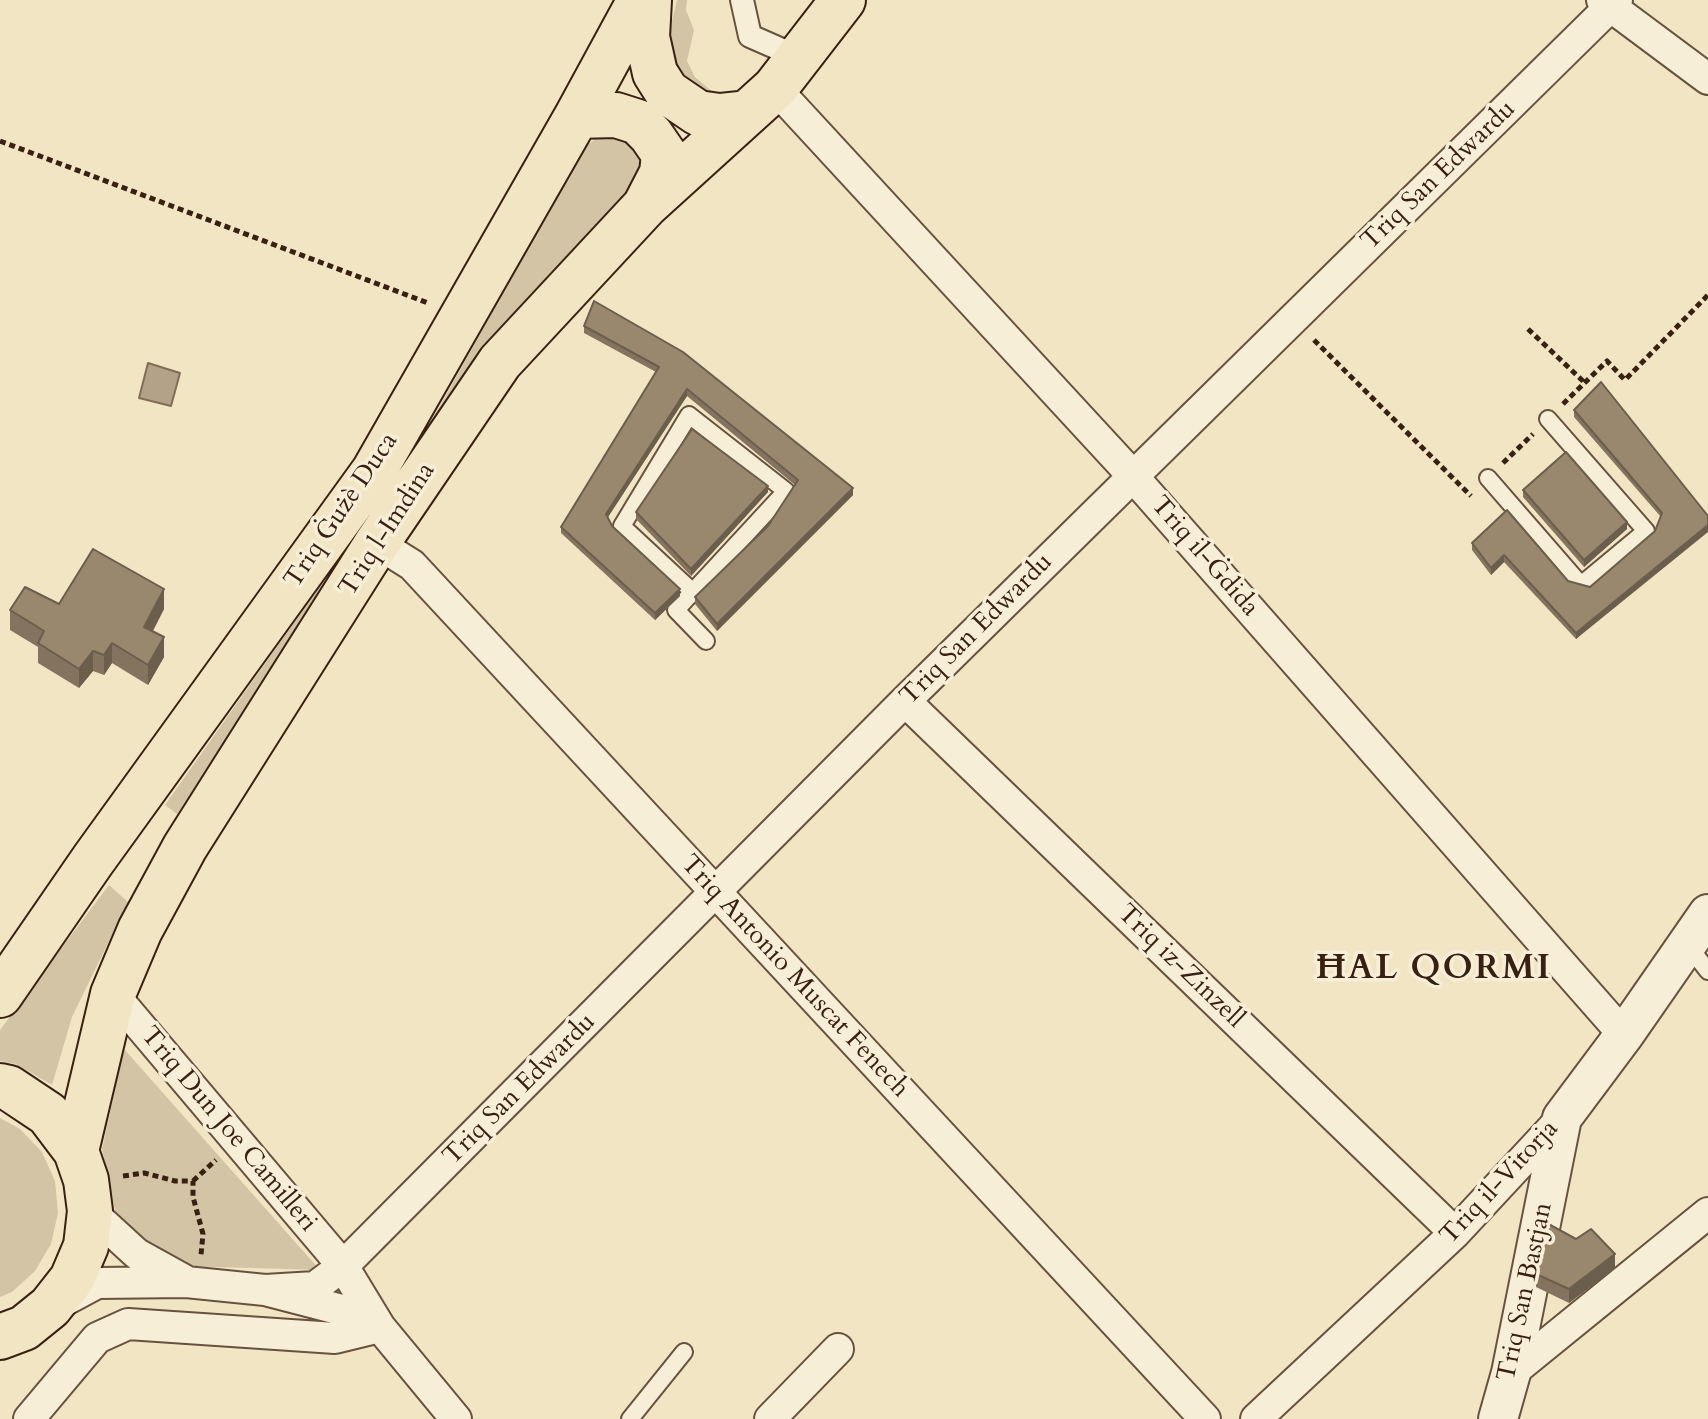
<!DOCTYPE html>
<meta charset="utf-8">
<style>
body{margin:0}
canvas{display:block;background:#f2e5c3}
</style>
<canvas width="1708" height="1419"></canvas>
<script>
const c = document.querySelector('canvas').getContext('2d');
c.lineJoin = 'round';
function paint(path, color) { c.fillStyle = color; c.fill(path, 'evenodd'); }
const shape = rows => new Path2D(rows.map(r => 'M' + r).join(''));
function trace(path, color, width, dash) { c.strokeStyle = color; c.lineWidth = width; c.lineCap = dash ? 'butt' : 'round'; c.setLineDash(dash || []); c.stroke(path); }
function write(font, color, halo, rows, align = 'center') {
  c.font = font + ' Cardo,serif'; c.lineWidth = 7; c.setLineDash([]); c.textBaseline = 'middle'; c.strokeStyle = halo; c.fillStyle = color; for (const [text, x, y, turn = 0] of rows) {
    c.save(); c.translate(x, y); c.rotate((+turn || 0) * Math.PI / 180); c.textAlign = isNaN(turn) ? turn : align; if (halo) c.strokeText(text, 0, 0); c.fillText(text, 0, 0); c.restore();
  }
}
paint(shape([
 [677,0,687,0,686,10,694,30,687,61,695,77,727,104,672,79,668,38],
 [598,137,620,137,635,148,641,164,640,182,313,607,177,814,165,805,375,508,441,404,585,147],
 [109,885,128,902,72,1017,52,1085,16,1064,0,1061,0,1030],
 [124,1049,320,1270,177,1266,143,1247,116,1215,102,1149],
 [0,1118,20,1129,42,1152,55,1181,58,1213,51,1244,35,1271,12,1292,0,1297]
]), '#d2c4a5');
const water = shape([
 [148,363,180,373,171,406,139,398,148,363]
]);
paint(water, '#b3a287');
trace(water, '#826e58', 2);
const service = shape([
 [1488,478,1581,585,1646,531,1548,419],
 [693,592,622,526,689,415,786,491,676,610,706,641],
 [1687,944,1708,971],
 [630,1419,684,1352]
]);
const pedestrian = shape([
 [742,0,750,36,798,57]
]);
const minor = shape([
 [1602,0,1708,79],
 [775,88,1122,464,1624,1035],
 [377,543,412,565,1205,1419],
 [905,701,1455,1233],
 [113,994,343,1266,380,1327,456,1419],
 [90,1211,137,1254,184,1280],
 [265,1290,315,1287,343,1266,905,701,1617,0],
 [58,1304,97,1283,186,1282,265,1290,338,1309,380,1327],
 [1511,1373,1708,1213],
 [29,1419,97,1338,128,1324,335,1338,380,1327],
 [770,1419,838,1349],
 [1256,1419,1455,1233,1562,1118]
]);
const tertiary = shape([
 [1498,1419,1511,1373,1562,1118,1624,1035,1708,914]
]);
const trunk = shape([
 [649,0,647,37,655,73,667,92,698,113,719,116,747,113],
 [577,116,616,115,638,122,651,135,664,154,662,173,646,204],
 [0,995,93,860,374,471,577,116,640,0],
 [0,1086,9,1088,48,1114,76,1151,86,1180,90,1211,86,1246,72,1279,50,1307,24,1328,0,1337],
 [76,1151,113,994,140,930,185,847,377,543,500,362,646,205,775,88,843,0]
]);
trace(service, '#66523e', 20);
trace(pedestrian, '#66523e', 26);
trace(minor, '#66523e', 34);
trace(tertiary, '#66523e', 42);
trace(trunk, '#382112', 48);
trace(shape([
 [0,141,428,303],
 [1528,329,1585,383],
 [1314,340,1471,496],
 [1563,404,1607,361,1625,380,1708,295],
 [1503,463,1533,434],
 [123,1176,144,1173,175,1181,193,1181,193,1197,203,1234,201,1255],
 [193,1181,216,1160]
]), '#382112', 5, [6, 4]);
trace(service, '#f7eed8', 16);
trace(pedestrian, '#f7eed8', 22);
trace(minor, '#f7eed8', 30);
trace(tertiary, '#f7eed8', 38);
trace(trunk, '#f2e5c3', 44);
paint(shape([
 [594,301,853,495,717,631,695,604,695,597,768,526,795,485,687,396,608,517,612,526,680,596,655,620,561,533,561,527,656,372,584,333,584,326],
 [1574,410,1708,516,1576,639,1504,562,1491,575,1472,550,1472,543,1568,581,1590,587,1655,531,1661,517,1574,417],
 [1523,490,1627,529,1584,567,1523,497],
 [768,492,691,576,636,519,636,512],
 [59,604,164,609,153,631,164,657,148,685,112,663,104,675,93,671,79,688,38,663,38,647,10,630,10,610],
 [1615,1268,1569,1303,1536,1287,1536,1274]
]), '#84745f');
paint(shape([
 [687,389,687,396,606,520,606,514],
 [768,486,768,492,691,576,691,569],
 [853,488,853,495,717,631,717,624],
 [1627,522,1627,529,1584,567,1584,560],
 [1708,525,1708,532,1576,639,1576,633],
 [1504,555,1504,562,1491,575,1491,568],
 [164,589,164,609,144,647,144,627],
 [680,589,680,596,655,620,655,613],
 [164,637,164,657,148,685,148,665],
 [112,643,112,663,104,675,104,655],
 [93,651,93,671,79,688,79,669],
 [1615,1254,1615,1268,1569,1303,1569,1289]
]), '#6b5e4d');
const building = shape([
 [594,301,683,352,853,488,717,624,695,597,768,526,798,480,687,389,606,514,612,526,680,589,655,613,561,527,659,367,584,326,594,301],
 [1601,382,1708,516,1708,525,1576,633,1504,555,1491,568,1472,543,1507,510,1568,581,1590,587,1655,531,1662,513,1574,410,1601,382],
 [692,429,768,486,691,569,636,512,692,429],
 [1566,452,1627,522,1584,560,1523,490,1566,452],
 [93,549,164,589,144,627,164,637,148,665,112,643,104,655,93,651,79,669,38,643,44,631,10,610,25,587,59,604,93,549],
 [1543,1221,1576,1239,1591,1229,1615,1254,1569,1289,1536,1274,1543,1221]
]);
paint(building, '#99876e');
trace(building, '#6b5e4d', 2);
write('26px', '#382112', '#f7eed8', [
 ["Triq San Edwardu",1439,176,-44],
 ["Triq Ġużè Duca",342,511,-56],
 ["Triq l-Imdina",388,530,-57],
 ["Triq il-Ġdida",1204,557,49],
 ["Triq San Edwardu",977,630,-45],
 ["Triq iz-Zinzell",1180,967,44],
 ["Triq Antonio Muscat Fenech",794,977,47],
 ["Triq San Edwardu",520,1090,-45],
 ["Triq Dun Joe Camilleri",228,1130,50],
 ["Triq il-Vitorja",1500,1183,-47],
 ["Triq San Bastjan",1526,1292,-78]
]);
c.letterSpacing = '2px';
write('bold 34px', '#382112', '#f7eed8', [
 ["ĦAL QORMI",1434,970]
]);
c.letterSpacing = '0px';
</script>
